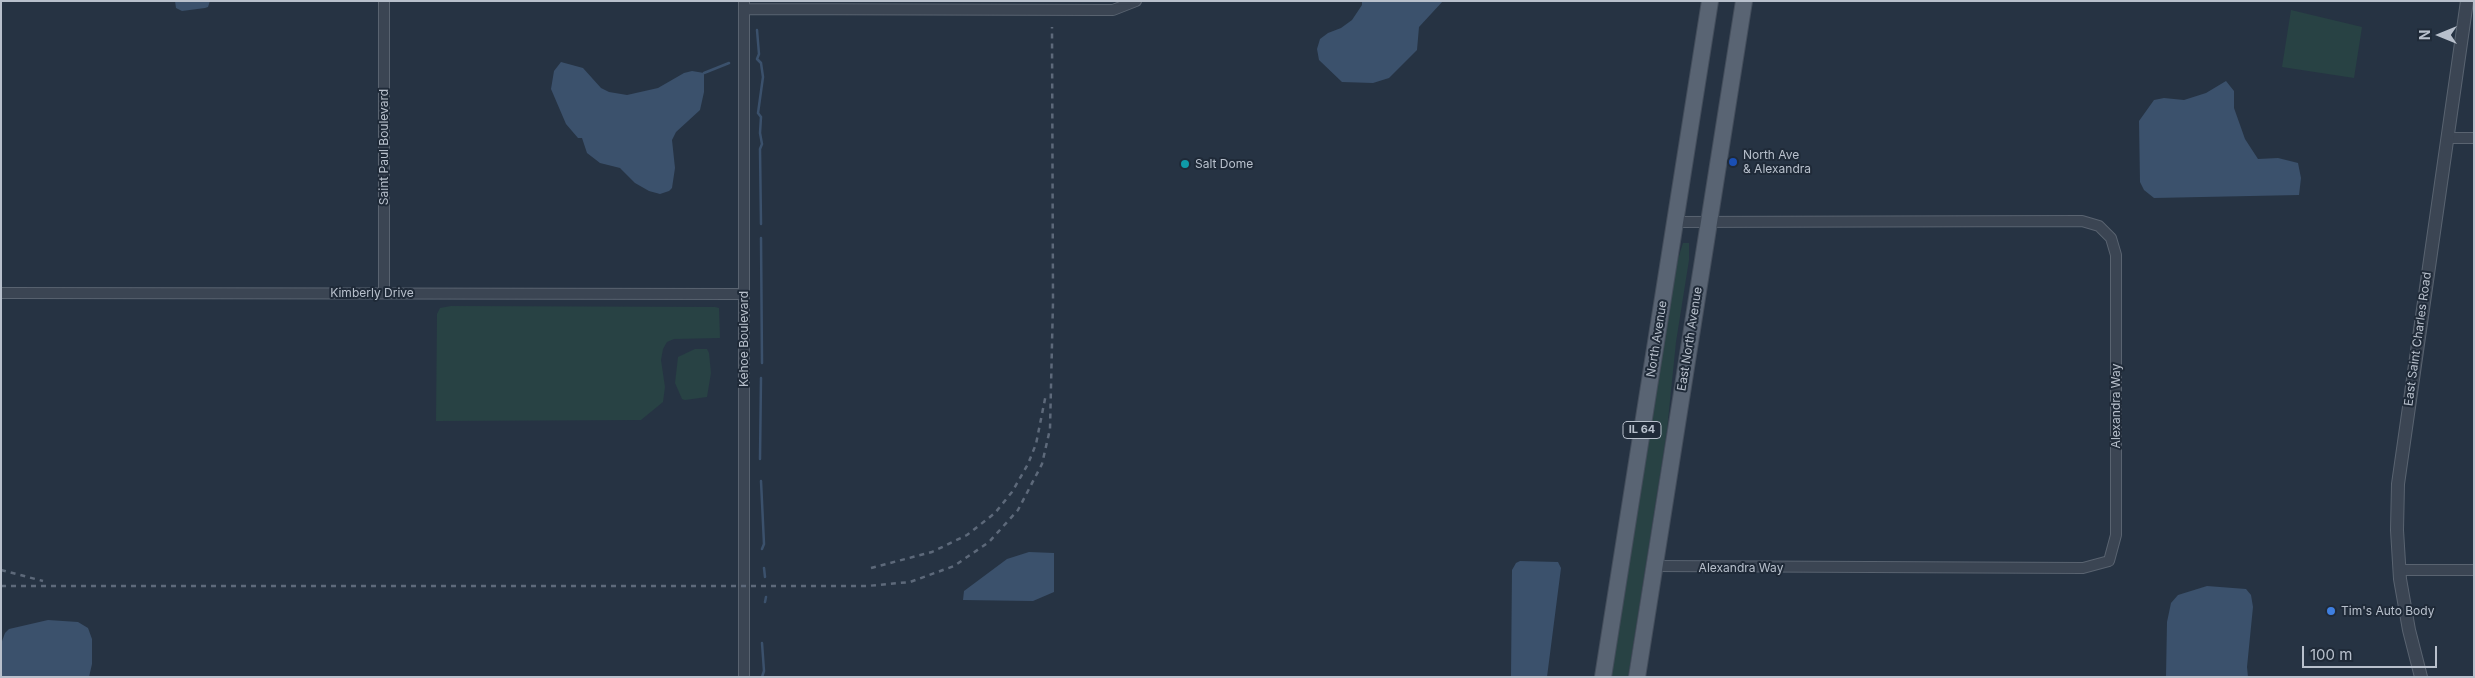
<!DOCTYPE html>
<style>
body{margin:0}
#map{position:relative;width:2475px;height:678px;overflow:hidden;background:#263343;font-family:Inter,sans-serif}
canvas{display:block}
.frame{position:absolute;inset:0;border:2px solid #b8c0cc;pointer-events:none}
.north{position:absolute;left:2415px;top:10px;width:50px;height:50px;-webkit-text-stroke:4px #1f2a38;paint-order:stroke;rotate:270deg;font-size:14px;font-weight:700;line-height:20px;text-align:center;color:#b8c0cc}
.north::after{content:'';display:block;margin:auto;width:18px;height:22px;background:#b8c0cc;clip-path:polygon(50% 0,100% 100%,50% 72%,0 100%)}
.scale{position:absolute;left:2302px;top:646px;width:135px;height:22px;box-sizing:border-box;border:2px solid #b8c0cc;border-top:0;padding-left:6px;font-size:15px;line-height:18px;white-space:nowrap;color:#b8c0cc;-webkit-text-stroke:4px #1f2a38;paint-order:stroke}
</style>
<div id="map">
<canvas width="2475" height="678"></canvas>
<div class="frame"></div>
<div class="north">N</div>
<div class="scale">100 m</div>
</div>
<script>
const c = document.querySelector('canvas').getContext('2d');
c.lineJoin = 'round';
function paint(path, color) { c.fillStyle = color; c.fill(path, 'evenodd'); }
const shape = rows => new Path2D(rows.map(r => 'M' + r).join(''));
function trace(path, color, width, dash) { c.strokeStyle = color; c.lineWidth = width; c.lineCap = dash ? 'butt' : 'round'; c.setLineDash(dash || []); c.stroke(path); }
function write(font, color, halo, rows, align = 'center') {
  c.font = font + ' Inter,sans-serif'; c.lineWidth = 4; c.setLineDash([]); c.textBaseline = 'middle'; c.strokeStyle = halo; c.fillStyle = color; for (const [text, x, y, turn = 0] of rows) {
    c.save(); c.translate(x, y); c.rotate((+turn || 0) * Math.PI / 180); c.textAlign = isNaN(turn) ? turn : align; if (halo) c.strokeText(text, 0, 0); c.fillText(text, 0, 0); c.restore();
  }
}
paint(shape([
 [2291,10,2362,27,2354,78,2282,67],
 [1683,243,1689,243,1689,260,1676,342,1667,430,1628,677,1611,677,1677,262],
 [451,306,715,307,719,308,720,338,674,339,667,342,663,349,661,360,665,387,663,402,641,420,436,421,437,314,440,308],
 [695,349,707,349,709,353,711,373,707,397,685,400,682,399,675,383,678,357]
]), '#284244');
paint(shape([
 [175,1,210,1,208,7,205,8,182,11,176,8],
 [1362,1,1443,1,1419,27,1417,50,1389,78,1373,83,1342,82,1319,60,1317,49,1320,39,1328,33,1341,28,1352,20,1362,5],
 [561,62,583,68,601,88,609,92,627,95,658,88,684,73,692,71,704,73,704,92,700,110,676,132,672,140,675,168,672,188,669,191,660,194,649,191,635,183,620,168,600,163,587,153,582,138,578,138,566,124,551,89,554,71],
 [2226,81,2234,91,2234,108,2245,139,2258,159,2278,158,2298,163,2301,178,2299,195,2154,198,2144,190,2140,182,2139,121,2154,100,2164,98,2184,100,2206,93],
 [1029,552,1054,553,1054,592,1033,601,963,600,964,591,1007,559],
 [1520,561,1558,562,1561,568,1547,677,1511,677,1512,570,1516,563],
 [2207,586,2246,589,2251,595,2253,607,2247,667,2248,677,2166,677,2167,622,2171,603,2178,595],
 [48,620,78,622,88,628,92,639,92,664,89,677,1,677,1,644,5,633,9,629]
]), '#3b516c');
trace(shape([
 [757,30,759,54,757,59,761,63,763,77,758,113,761,117,760,133,762,144,760,149,761,224],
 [704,73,729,63],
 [761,238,762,363],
 [760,459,761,378],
 [761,481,764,544,762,549],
 [764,568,765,577],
 [765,602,766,597],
 [762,677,764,671,762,643]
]), '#3b516c', 2.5);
const minor = shape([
 [384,1,384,293],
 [744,9,1103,10,1113,10,1136,1],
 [2447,138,2474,138],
 [1,293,744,294],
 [1655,566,2083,568,2109,561,2116,535,2116,255,2111,238,2099,226,2082,221,1675,222],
 [2399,570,2474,570],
 [744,677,744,1]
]);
const tertiary = shape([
 [2421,677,2409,630,2400,579,2397,530,2398,484,2467,1]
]);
const primary = shape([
 [1603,677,1710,1],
 [1637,677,1744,1]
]);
trace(minor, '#596370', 12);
trace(tertiary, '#596370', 14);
trace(primary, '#444e5c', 18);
trace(minor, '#3b4553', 10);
trace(tertiary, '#3b4553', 12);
trace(primary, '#596473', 16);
trace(shape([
 [871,568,932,552,967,535,995,513,1012,492,1028,464,1036,444,1046,394],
 [1,570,43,581],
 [1,586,867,586,910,582,954,566,989,542,1018,510,1042,464,1050,429,1053,302,1052,27]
]), '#5d697a', 2.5, [5, 5]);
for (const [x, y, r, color] of [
 [1733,162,5,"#1a4fb4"],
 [1185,164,5,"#0f9aa8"],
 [2331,611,5,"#3f7fe0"]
]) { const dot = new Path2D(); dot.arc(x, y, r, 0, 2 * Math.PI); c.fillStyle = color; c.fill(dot); trace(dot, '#1f2a38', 2); }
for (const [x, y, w] of [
 [1642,430,38]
]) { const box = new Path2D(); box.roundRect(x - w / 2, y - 8.5, w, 17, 4); c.fillStyle = '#1f2a38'; c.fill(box); trace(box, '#b8c0cc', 1); }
write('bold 11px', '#b8c0cc', null, [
 ["IL 64",1642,430]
]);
write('12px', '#b8c0cc', '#1f2a38', [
 ["Saint Paul Boulevard",384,147,-90],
 ["Kimberly Drive",372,293],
 ["Kehoe Boulevard",744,339,-90],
 ["North Avenue",1657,339,-81],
 ["East North Avenue",1690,339,-81],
 ["East Saint Charles Road",2418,339,-82],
 ["Alexandra Way",2116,406,-90],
 ["Alexandra Way",1741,568]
]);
write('12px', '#b8c0cc', '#1f2a38', [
 ["North Ave",1743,155],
 ["& Alexandra",1743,169],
 ["Salt Dome",1195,164],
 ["Tim's Auto Body",2341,611]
], 'left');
</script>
